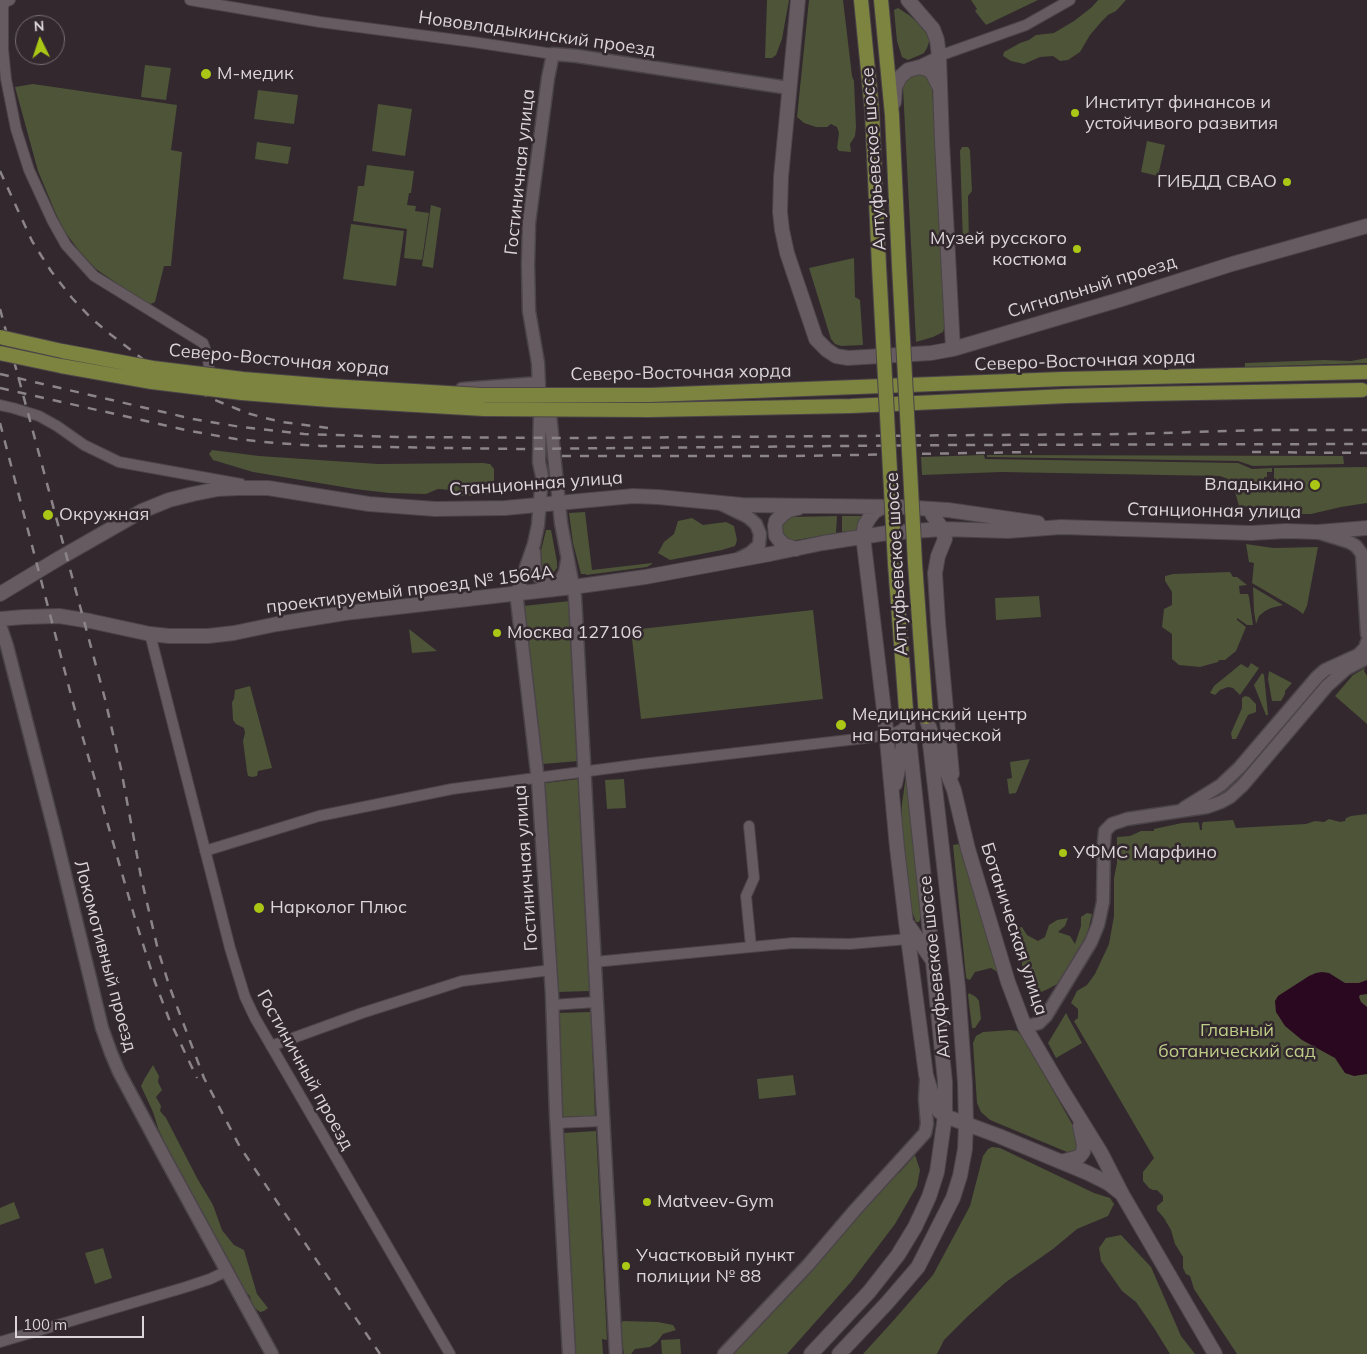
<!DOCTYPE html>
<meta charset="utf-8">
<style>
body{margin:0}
#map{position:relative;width:1367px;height:1354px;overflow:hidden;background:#32282e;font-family:Mulish,sans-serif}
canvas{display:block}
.north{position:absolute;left:15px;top:15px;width:50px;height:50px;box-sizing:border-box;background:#32282e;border:1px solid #766d72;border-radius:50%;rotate:356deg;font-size:14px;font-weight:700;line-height:20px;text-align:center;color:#dbd5d8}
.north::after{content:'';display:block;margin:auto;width:18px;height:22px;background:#abc716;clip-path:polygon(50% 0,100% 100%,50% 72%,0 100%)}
.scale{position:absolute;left:15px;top:1316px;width:129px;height:22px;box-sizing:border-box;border:2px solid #dbd5d8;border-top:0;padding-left:6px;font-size:15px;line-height:18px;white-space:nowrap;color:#dbd5d8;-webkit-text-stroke:4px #32282e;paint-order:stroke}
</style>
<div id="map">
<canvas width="1367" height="1354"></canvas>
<div class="north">N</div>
<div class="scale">100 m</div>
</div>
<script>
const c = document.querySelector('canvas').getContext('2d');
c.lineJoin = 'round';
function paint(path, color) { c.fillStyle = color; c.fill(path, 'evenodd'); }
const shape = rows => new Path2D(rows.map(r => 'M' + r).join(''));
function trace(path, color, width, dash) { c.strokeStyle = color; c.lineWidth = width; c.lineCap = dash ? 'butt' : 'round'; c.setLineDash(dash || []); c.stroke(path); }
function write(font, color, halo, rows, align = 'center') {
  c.font = font + ' Mulish,sans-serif'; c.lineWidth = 5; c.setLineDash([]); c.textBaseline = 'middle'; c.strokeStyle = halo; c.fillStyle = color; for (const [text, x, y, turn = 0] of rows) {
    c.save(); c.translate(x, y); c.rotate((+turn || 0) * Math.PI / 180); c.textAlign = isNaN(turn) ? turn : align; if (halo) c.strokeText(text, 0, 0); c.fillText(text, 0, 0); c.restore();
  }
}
paint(shape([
 [767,0,789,0,782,39,776,55,772,58,765,58],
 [809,0,843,0,852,76,854,81,856,127,855,136,850,144,851,152,839,151,837,148,839,133,837,127,831,124,827,127,816,127,804,123,797,117],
 [971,0,1038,0,986,25,975,11,977,9],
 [1098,0,1126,0,1116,11,1108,15,1102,21,1090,35,1080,52,1068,60,1060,61,1053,56,1040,57,1024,64,1011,61,1003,56,1004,52,1020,43,1029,40,1036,35,1054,33,1074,21,1092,7],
 [898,8,909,15,918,23,927,34,930,39,927,48,924,53,920,55,908,60,902,57,897,41,894,10],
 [145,65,171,68,166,100,141,97],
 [921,74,928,78,932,86,946,322,943,332,933,337,916,342,903,88,905,81,912,75],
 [33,84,177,105,171,150,182,152,171,266,164,266,155,302,148,305,96,269,80,252,65,232,56,214,38,171,15,87],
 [258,90,298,95,294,124,254,119],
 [378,104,412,109,405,156,372,151],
 [1147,141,1165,145,1158,176,1141,172],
 [257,142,291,147,288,164,255,159],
 [962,147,968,147,970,150,972,191,968,196,969,244,963,244,960,151],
 [367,165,414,171,411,193,409,193,407,205,416,206,415,211,429,213,422,260,404,258,407,229,353,221,358,186,364,186],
 [431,205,441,208,433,268,422,266],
 [351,224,404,231,396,286,343,279],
 [854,258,855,297,860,300,863,345,841,346,835,344,831,339,809,268],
 [1367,358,1367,363,1245,367,1245,363,1324,360,1351,361],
 [212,450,259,456,378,464,483,463,490,464,494,469,494,489,491,494,485,495,462,496,451,490,438,489,426,494,389,493,355,489,253,472,213,460,209,454],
 [984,455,985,459,1238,463,1252,469,1272,468,1272,472,1267,472,1267,477,1264,477,1264,490,1274,490,1274,468,1367,467,1367,503,1341,507,1311,514,1301,514,1275,508,1239,506,1234,488,1228,479,1220,476,1001,472,922,475,921,457],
 [987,455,1343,456,1344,464,1253,466,1238,461,987,457],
 [585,512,592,570,652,563,652,564,647,567,586,575,586,574,581,574,573,543,569,513],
 [837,516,836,533,791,541,783,539,779,528,789,517],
 [842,516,864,516,859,530,842,532],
 [692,518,703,525,726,522,734,526,737,540,735,546,722,550,670,560,658,553,664,542,674,534,678,521],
 [546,530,551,530,557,562,557,568,550,577,546,575,542,570,539,559],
 [1246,544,1273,548,1318,547,1307,606,1303,614,1298,610,1252,583,1254,563,1249,562],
 [1230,572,1233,577,1237,577,1247,585,1239,586,1240,594,1248,594,1249,597,1253,625,1247,625,1237,618,1237,620,1246,627,1236,651,1225,660,1219,660,1218,662,1200,667,1179,665,1172,659,1172,634,1162,627,1164,609,1172,605,1172,592,1165,581,1165,576,1173,574],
 [1253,587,1283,605,1271,608,1265,611,1259,616,1256,624,1254,611],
 [1039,596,1041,617,996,620,995,598],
 [570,601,579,761,543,764,523,606],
 [813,610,823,699,641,719,631,630],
 [409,629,437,651,412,653],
 [1251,663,1259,668,1240,695,1233,688,1228,687,1220,690,1215,695,1210,693,1214,686,1241,664,1248,668],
 [1365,668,1364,671,1367,676,1367,724,1335,696,1353,675],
 [1269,671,1292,683,1285,691,1285,694,1281,701,1272,701,1268,679],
 [1262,673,1264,675,1268,715,1266,715,1254,685],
 [250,686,272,768,258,771,257,776,252,777,248,776,247,771,243,741,245,733,244,728,236,724,233,720,232,702,234,699,235,690],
 [1245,696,1249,697,1256,704,1256,712,1248,715,1236,739,1232,739,1231,733,1242,708,1242,698],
 [1030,759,1016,793,1009,794,1007,779,1012,778,1010,762],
 [906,775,922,914,919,922,916,922,911,909,901,819,902,804],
 [578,779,590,991,558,992,545,783],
 [624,779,626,808,607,809,605,780],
 [1367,814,1367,1354,1237,1354,1194,1289,1190,1276,1186,1274,1183,1268,1183,1257,1175,1244,1171,1230,1164,1218,1157,1210,1157,1206,1163,1201,1163,1196,1157,1190,1153,1190,1149,1188,1143,1181,1143,1172,1154,1158,1074,1021,1078,1018,1078,1009,1071,1003,1077,991,1087,985,1095,974,1109,944,1114,916,1114,878,1117,863,1117,837,1130,836,1141,831,1154,831,1154,829,1182,823,1198,822,1199,824,1200,830,1202,830,1202,824,1203,822,1233,820,1236,828,1306,824,1315,821,1324,822,1329,819,1340,822,1345,821,1346,818,1351,816],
 [960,844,1001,973,999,973,991,968,975,972,970,980,967,979,966,977,953,845],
 [1087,913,1092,914,1086,940,1059,983,1048,989,1041,992,1036,988,1036,980,1031,977,1027,966,1022,966,1022,955,1015,949,1009,931,1022,927,1027,935,1038,941,1045,937,1049,925,1057,920,1068,918,1065,926,1058,932,1070,936,1075,944,1081,926,1081,917],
 [969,993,976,997,979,1001,981,1019,975,1028,972,1028,968,995],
 [591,1012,595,1116,560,1117,556,1013],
 [1066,1013,1082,1043,1056,1058,1048,1043],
 [1010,1030,1017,1031,1022,1036,1079,1136,1076,1151,1067,1152,990,1120,981,1112,977,1103,973,1043,976,1036,983,1032],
 [153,1065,159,1076,158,1082,162,1090,156,1097,161,1106,160,1111,166,1118,197,1178,213,1205,222,1230,234,1245,244,1250,257,1294,268,1308,264,1311,260,1312,252,1306,250,1296,242,1289,236,1273,177,1169,158,1128,153,1112,141,1086,145,1078],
 [793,1075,796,1095,759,1099,757,1079],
 [596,1131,607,1340,602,1339,603,1354,573,1354,563,1133],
 [992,1147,1000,1148,1094,1193,1110,1198,1114,1204,1108,1216,1077,1229,1053,1249,1006,1282,968,1316,944,1340,937,1354,863,1354,893,1321,933,1275,970,1206,983,1156,988,1149],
 [915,1155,920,1170,917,1186,895,1224,851,1282,787,1354,728,1354,846,1229,860,1215,862,1210,872,1202,872,1198,883,1190,893,1177,900,1172],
 [14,1202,20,1218,0,1225,0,1208],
 [1121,1235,1151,1267,1181,1336,1195,1354,1170,1354,1154,1328,1136,1302,1122,1291,1101,1261,1099,1248,1106,1238],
 [103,1248,112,1278,95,1284,85,1253],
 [623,1321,658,1322,673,1325,676,1330,663,1334,657,1342,650,1347,635,1349,631,1354,624,1354,620,1330,620,1325],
 [680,1339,681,1354,662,1354,661,1340]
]), '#4d5438');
paint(shape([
 [1322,972,1329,973,1345,983,1359,983,1367,980,1367,994,1360,995,1359,997,1361,1002,1367,1007,1367,1074,1354,1076,1345,1073,1335,1058,1302,1040,1285,1026,1276,1012,1275,1001,1278,996,1309,976,1316,973]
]), '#2a0920');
const minor = shape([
 [10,0,5,2,3,7,3,49,6,79,16,129,29,170,52,220,66,245,94,276,203,343,208,357,209,369,209,381],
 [190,0,320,22,473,42,553,54],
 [916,67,939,56,1026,25,1070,0],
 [0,405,13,408,39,416,57,426,84,445,119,462,241,484],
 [150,634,230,948,245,997,255,1018,450,1354],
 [749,826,754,878,746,896,751,947],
 [205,851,319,816,452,789,642,764,874,737,897,732,905,727],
 [594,962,793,943,850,944,908,939],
 [552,1005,596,1002],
 [271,1046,362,1013,462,981,551,970],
 [556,1123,602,1121],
 [0,1342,186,1287,210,1279,227,1271]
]);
const tertiary = shape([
 [462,389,539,383],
 [543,403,550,414,561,523,575,597,616,1354],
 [721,504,748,517,756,524,760,534,759,545,750,553,740,558],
 [1320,533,1349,542,1356,546,1362,554,1367,634],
 [534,552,535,568,539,577,552,590,561,580,565,572,567,561],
 [0,625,7,646,55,833,102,1028,111,1053,119,1072,165,1158,272,1354],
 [1184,808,1221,785,1240,767,1317,677,1325,670,1358,655,1365,648,1367,642],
 [1025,1027,1039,1023,1046,1016,1091,942,1098,925,1103,902,1104,842,1105,831,1112,824,1127,819,1207,807,1221,802,1230,797,1243,785,1327,686,1346,669,1367,658],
 [569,1354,556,1115,552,994,538,781,517,600,517,593,534,544,538,525,542,476,539,462,540,414,538,363,529,311,528,265,529,223,548,78,553,54,577,56,789,88],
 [724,1354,808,1265,855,1210,925,1133,927,1124,925,1099,926,1080]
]);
const secondary = shape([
 [798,0,781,177,780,212,782,230,787,253,816,339,827,350,836,356,848,358,931,353,953,349,1122,299,1232,264,1367,226],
 [908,0,933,29,937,40,939,56,942,141,953,349],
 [894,102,895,87,900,77,908,70,920,67,927,69,932,72,939,86],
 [883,507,875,511,870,517,865,525,863,536,885,719,897,848,906,923,926,1075,933,1098,939,1111,945,1116,999,1136,1088,1173,1108,1183,1122,1194],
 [930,509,932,514,942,529,945,539,938,556,935,573,938,622,952,774],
 [796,549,784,545,780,541,776,536,775,526,776,521,783,514,789,510,798,508],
 [0,594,58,559,142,511,169,500,193,494,218,489,239,488,268,488,369,504,435,509,505,508,633,496,658,497,742,505,901,507,948,510,1038,523],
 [0,619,24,617,59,616,90,621,150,634,169,636,208,636,234,633,277,624,345,613,573,587,645,577,770,554,823,543,887,533,942,529,1008,531,1061,527,1251,533,1286,531,1318,532,1367,528],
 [926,717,931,733,954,790,968,849,1008,982,1025,1027,1062,1090,1101,1153,1122,1194,1215,1354],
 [895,784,905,736],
 [908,925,933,961],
 [1061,1162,1079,1157,1083,1152,1084,1145,1080,1126],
 [811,1354,869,1292,898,1255,915,1227,929,1197,937,1172,945,1116,945,1082,933,962,906,710],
 [839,1354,887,1303,918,1267,953,1198,960,1176,965,1149,966,1123,965,1083,958,987,930,744]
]);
const primary = shape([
 [861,0,872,111,879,266],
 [881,0,892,115,899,265],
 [650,395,1063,379,1366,372],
 [649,410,851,406,1067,396,1142,394,1362,390],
 [915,563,926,717],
 [895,564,906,710]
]);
trace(minor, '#4b4448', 12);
trace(tertiary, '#4b4448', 15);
trace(secondary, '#4b4448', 16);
trace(primary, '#4b4448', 16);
trace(minor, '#665b61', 10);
trace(tertiary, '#665b61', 12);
trace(secondary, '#665b61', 14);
trace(primary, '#7c8440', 14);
trace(shape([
 [0,171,32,241,51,271,72,298,91,318,110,334,165,376,215,400,247,413,265,418,282,422,328,428],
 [0,309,105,699,121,769,141,877,158,950,170,988,204,1078,240,1147,380,1354],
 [0,374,193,419,241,427,304,434,397,437,573,438,1129,434,1260,430,1367,430],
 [0,388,190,431,236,439,275,443,321,446,518,449,953,445,1367,444],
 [0,423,76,714,136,922,155,982,169,1019,197,1078],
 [1252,452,1367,453],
 [562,456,792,456,1032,452]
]), '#8b8488', 2.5, [9, 9]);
const primaryBridge = shape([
 [899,265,915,563],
 [879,266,895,564],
 [0,337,62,351,153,368,243,379,330,386,481,395,650,395],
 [0,353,61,366,152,382,242,393,330,400,484,409,649,410]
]);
trace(primaryBridge, '#4b4448', 16, []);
trace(primaryBridge, '#7c8440', 14);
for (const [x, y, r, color] of [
 [206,74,6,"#abc716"],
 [1075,113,5,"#abc716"],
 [1287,182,5,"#abc716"],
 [1077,249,5,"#abc716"],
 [1315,485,6,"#abc716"],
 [48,515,6,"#abc716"],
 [497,633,5,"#abc716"],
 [841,725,6,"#abc716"],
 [1063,853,5,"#abc716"],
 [259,908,6,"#abc716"],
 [647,1202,5,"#abc716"],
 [626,1266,5,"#abc716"]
]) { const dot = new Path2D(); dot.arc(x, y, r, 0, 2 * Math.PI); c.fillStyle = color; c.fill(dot); trace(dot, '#32282e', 2); }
write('18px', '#dbd5d8', '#32282e', [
 ["Нововладыкинский проезд",537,34,8],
 ["Алтуфьевское шоссе",874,159,-94],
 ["Гостиничная улица",520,172,-84],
 ["Сигнальный проезд",1092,287,-17],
 ["Северо-Восточная хорда",279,360,5],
 ["Северо-Восточная хорда",1085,361,-2],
 ["Северо-Восточная хорда",681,373,-1],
 ["Станционная улица",536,484,-4],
 ["Станционная улица",1214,511,1],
 ["Алтуфьевское шоссе",897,564,-93],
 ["проектируемый проезд № 1564А",410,590,-7],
 ["Гостиничная улица",526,868,-94],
 ["Ботаническая улица",1014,929,72],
 ["Локомотивный проезд",105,956,75],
 ["Алтуфьевское шоссе",935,967,-96],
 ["Гостиничный проезд",305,1070,61]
]);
write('18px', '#dbd5d8', '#32282e', [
 ["М-медик",217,74],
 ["Институт финансов и",1085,103],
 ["устойчивого развития",1085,124],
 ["ГИБДД СВАО",1277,182,"right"],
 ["Музей русского",1067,239,"right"],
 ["костюма",1067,260,"right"],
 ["Владыкино",1304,485,"right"],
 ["Окружная",59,515],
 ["Москва 127106",507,633],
 ["Медицинский центр",852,715],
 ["на Ботанической",852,736],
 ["УФМС Марфино",1073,853],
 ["Нарколог Плюс",270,908],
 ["Matveev-Gym",657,1202],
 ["Участковый пункт",636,1256],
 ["полиции № 88",636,1277]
], 'left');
write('18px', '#bdcd87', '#32282e', [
 ["Главный",1237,1031],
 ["ботанический сад",1237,1052]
]);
</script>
